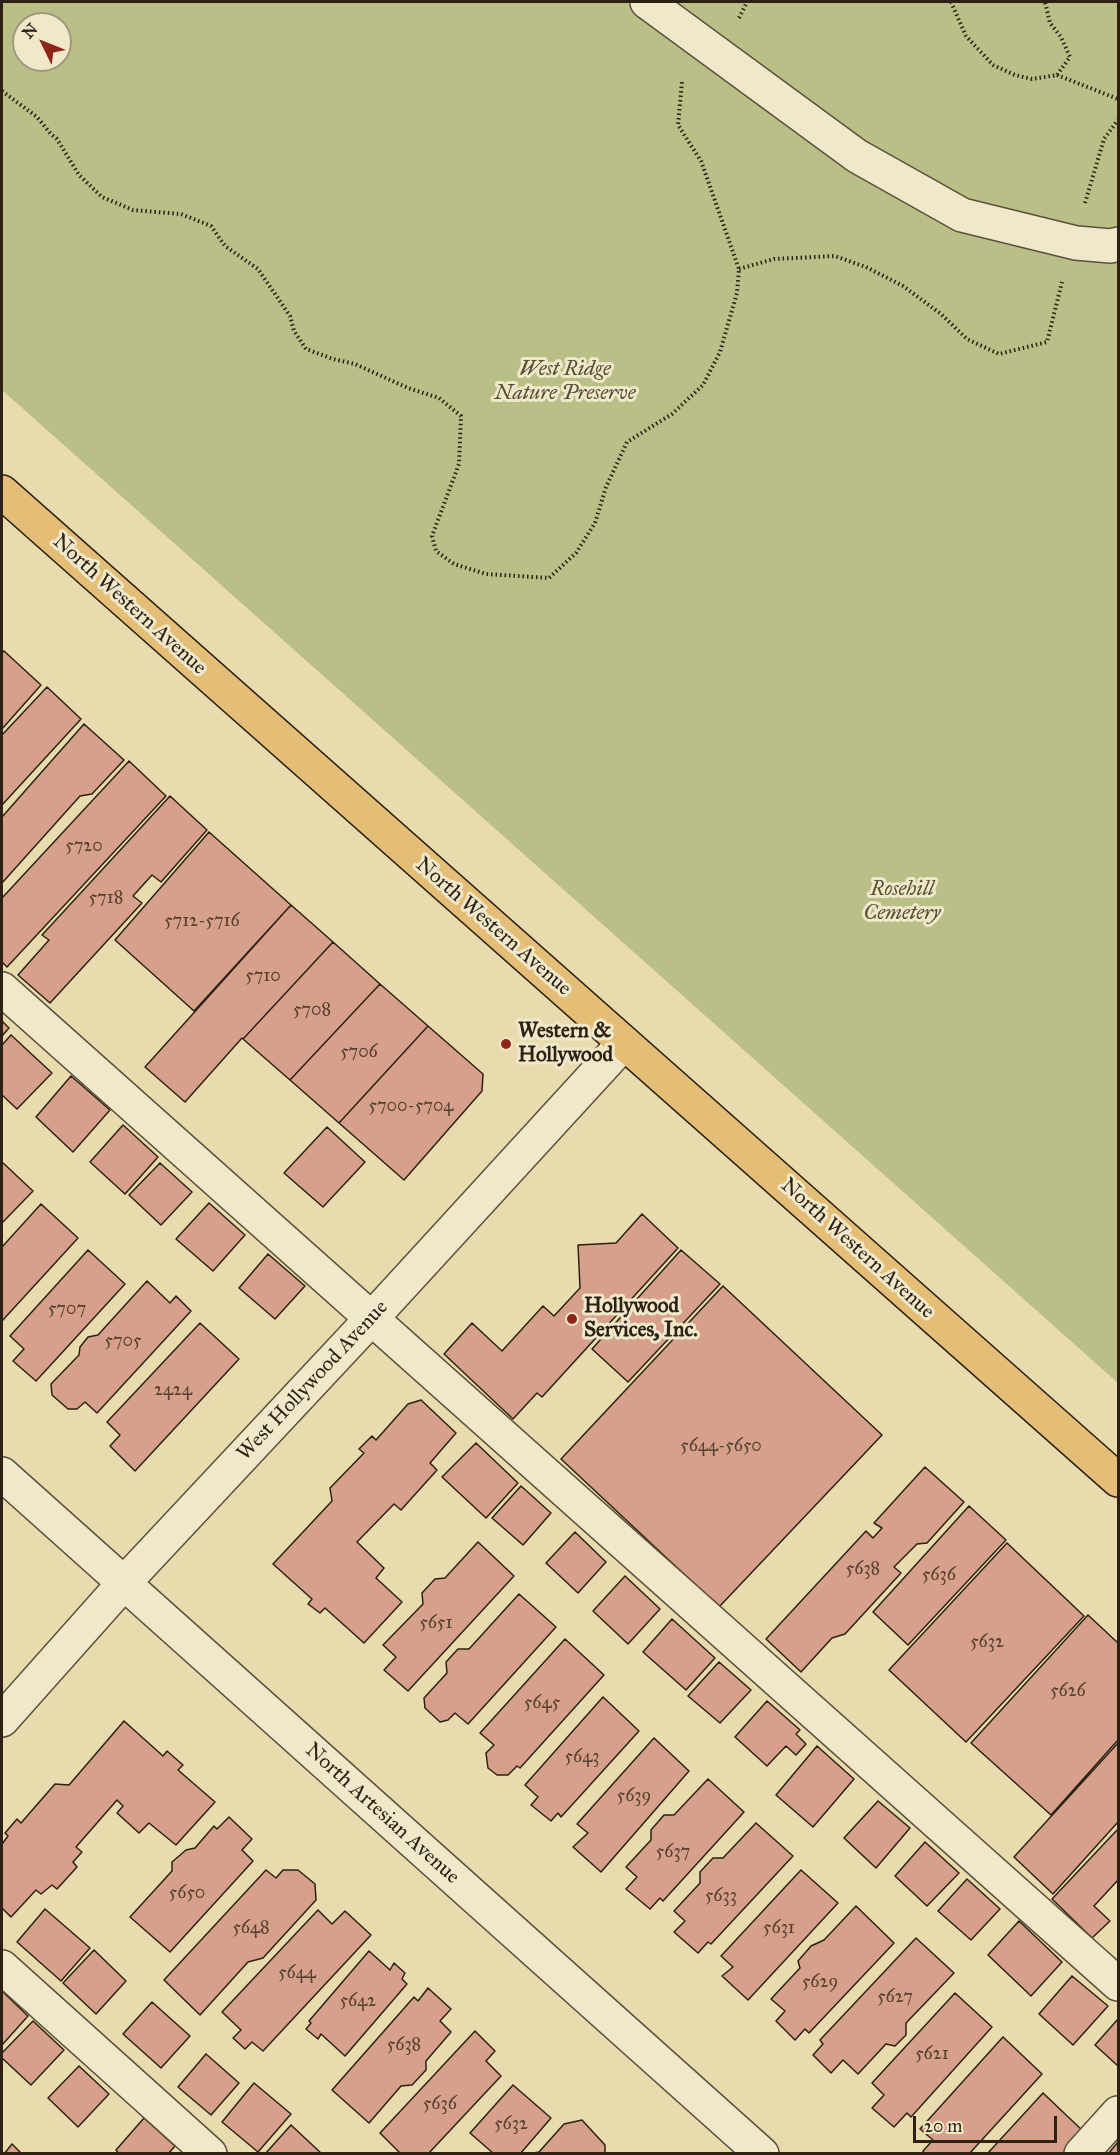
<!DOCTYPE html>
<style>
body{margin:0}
#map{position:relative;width:1120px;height:2155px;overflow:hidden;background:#e8dcae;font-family:"IM FELL Great Primer",serif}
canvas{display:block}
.frame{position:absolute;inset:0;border:3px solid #2d2114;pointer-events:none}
.north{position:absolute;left:12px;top:12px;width:60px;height:60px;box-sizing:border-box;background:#f0e8ca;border:2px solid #a29881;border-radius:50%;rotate:313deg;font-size:16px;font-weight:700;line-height:24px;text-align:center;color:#2d2114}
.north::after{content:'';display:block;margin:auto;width:21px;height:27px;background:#8f2418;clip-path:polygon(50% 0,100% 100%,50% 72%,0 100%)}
.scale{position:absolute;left:913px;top:2116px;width:144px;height:27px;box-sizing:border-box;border:3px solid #2d2114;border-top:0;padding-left:8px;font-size:18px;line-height:21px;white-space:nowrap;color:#2d2114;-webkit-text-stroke:4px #f0e8ca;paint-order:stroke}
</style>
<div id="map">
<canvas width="1120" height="2155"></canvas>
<div class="frame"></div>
<div class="north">N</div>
<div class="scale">20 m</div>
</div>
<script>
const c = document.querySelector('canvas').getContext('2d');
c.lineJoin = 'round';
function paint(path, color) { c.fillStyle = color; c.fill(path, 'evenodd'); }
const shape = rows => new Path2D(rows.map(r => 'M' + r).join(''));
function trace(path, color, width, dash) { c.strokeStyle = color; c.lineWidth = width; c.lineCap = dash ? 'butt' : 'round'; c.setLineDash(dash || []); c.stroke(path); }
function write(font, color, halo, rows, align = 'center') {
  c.font = font + ' "IM FELL Great Primer",serif'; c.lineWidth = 6; c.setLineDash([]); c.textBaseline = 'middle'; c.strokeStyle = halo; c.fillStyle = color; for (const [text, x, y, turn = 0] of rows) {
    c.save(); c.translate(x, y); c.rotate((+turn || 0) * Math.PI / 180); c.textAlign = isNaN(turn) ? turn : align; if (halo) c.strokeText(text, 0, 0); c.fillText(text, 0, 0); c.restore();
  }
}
paint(shape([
 [2,2,1118,2,1118,1383,2,390],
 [24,24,60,24,60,60,24,60]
]), '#babf87');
const building = shape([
 [4,651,41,685,2,729,2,653,4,651],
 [47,687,81,719,2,805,2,735,47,687],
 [84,724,124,760,92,794,80,796,2,883,2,817,84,724],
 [129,761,166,796,7,967,2,962,2,898,129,761],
 [170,796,207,830,161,882,152,875,133,896,142,903,50,1003,18,975,49,940,42,935,170,796],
 [209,832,291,905,194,1011,115,940,209,832],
 [291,905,333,942,243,1039,242,1038,185,1102,145,1067,291,905],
 [333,942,380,984,290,1080,243,1039,333,942],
 [380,984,428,1026,339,1123,290,1080,380,984],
 [2,1021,9,1028,2,1036,2,1021],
 [428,1026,483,1074,482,1091,404,1180,339,1123,428,1026],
 [11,1035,52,1073,17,1109,2,1095,2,1045,11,1035],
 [71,1076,110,1110,73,1152,36,1117,71,1076],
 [123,1125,158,1157,125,1194,90,1162,123,1125],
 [327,1127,365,1162,323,1207,284,1173,327,1127],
 [2,1162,33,1191,2,1223,2,1162],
 [160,1163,192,1192,161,1225,129,1195,160,1163],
 [209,1203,245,1235,213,1271,176,1239,209,1203],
 [41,1204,78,1238,2,1321,2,1247,41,1204],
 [642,1214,678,1248,542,1397,537,1393,513,1419,444,1354,472,1323,502,1351,543,1306,554,1316,580,1288,578,1245,616,1243,642,1214],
 [88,1250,125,1284,36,1381,13,1361,24,1349,10,1336,88,1250],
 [681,1250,720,1284,628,1382,592,1349,681,1250],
 [268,1254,305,1286,275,1319,239,1288,268,1254],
 [147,1281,170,1303,176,1296,191,1311,97,1413,85,1402,77,1409,68,1409,52,1395,51,1384,79,1355,80,1347,88,1337,98,1335,147,1281],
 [723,1286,882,1435,719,1607,561,1459,723,1286],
 [200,1323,239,1359,135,1471,110,1446,120,1435,107,1422,200,1323],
 [421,1400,456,1433,430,1463,437,1470,401,1510,394,1504,357,1542,384,1568,376,1578,402,1602,364,1643,325,1608,320,1613,308,1604,312,1599,273,1564,332,1501,330,1488,364,1453,359,1449,372,1436,376,1440,408,1404,421,1400],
 [476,1443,518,1483,486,1518,442,1477,476,1443],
 [925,1467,964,1502,927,1543,917,1544,894,1567,901,1573,845,1634,832,1638,801,1672,766,1639,866,1531,873,1538,882,1528,874,1523,925,1467],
 [521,1486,551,1513,523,1545,492,1518,521,1486],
 [969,1506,1006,1540,908,1645,873,1612,969,1506],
 [575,1532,606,1562,578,1593,546,1563,575,1532],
 [478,1542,514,1576,408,1691,384,1670,396,1657,383,1645,423,1604,422,1593,435,1579,445,1578,478,1542],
 [1007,1543,1084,1616,966,1742,889,1670,1007,1543],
 [625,1576,660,1609,628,1644,593,1611,625,1576],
 [519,1594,556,1627,468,1724,455,1713,448,1720,440,1722,425,1708,424,1698,447,1673,446,1662,458,1649,469,1649,519,1594],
 [1088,1615,1118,1643,1118,1740,1051,1815,971,1743,1088,1615],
 [672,1619,715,1658,686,1690,643,1652,672,1619],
 [565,1639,604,1675,520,1768,517,1766,508,1775,497,1775,488,1768,486,1753,494,1745,480,1733,565,1639],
 [719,1662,751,1690,720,1723,688,1696,719,1662],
 [603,1697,639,1731,561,1817,558,1813,551,1821,531,1805,538,1797,525,1785,603,1697],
 [767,1701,800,1730,796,1734,806,1744,796,1755,786,1746,767,1766,735,1737,767,1701],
 [124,1721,163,1756,167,1751,183,1765,178,1770,215,1802,176,1845,149,1823,139,1833,117,1813,123,1806,117,1800,76,1847,82,1852,73,1862,77,1867,57,1889,52,1885,41,1894,36,1890,11,1917,2,1908,2,1844,8,1836,5,1833,17,1819,21,1823,55,1784,69,1785,124,1721],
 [654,1738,689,1771,601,1872,573,1847,588,1833,577,1824,654,1738],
 [1118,1743,1118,1822,1053,1894,1014,1857,1118,1743],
 [817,1746,854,1779,813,1827,776,1795,817,1746],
 [708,1779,744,1812,663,1901,660,1898,650,1909,626,1889,637,1877,626,1867,651,1840,651,1830,664,1815,674,1815,708,1779],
 [878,1801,910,1828,876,1868,844,1838,878,1801],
 [229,1817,252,1839,242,1850,253,1861,170,1952,130,1917,172,1871,172,1862,186,1850,195,1848,214,1826,217,1829,229,1817],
 [756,1823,793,1856,711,1944,708,1942,698,1953,674,1932,685,1921,674,1911,700,1883,700,1872,713,1858,723,1858,756,1823],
 [1118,1829,1118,1880,1094,1906,1110,1921,1092,1938,1052,1899,1118,1829],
 [925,1842,959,1873,927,1906,895,1876,925,1842],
 [266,1870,276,1878,283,1870,298,1870,315,1884,316,1900,263,1958,248,1962,200,2015,164,1980,266,1870],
 [801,1870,838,1903,748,2000,722,1976,733,1967,721,1956,801,1870],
 [967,1879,1000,1909,971,1940,938,1911,967,1879],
 [856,1906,894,1943,809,2033,805,2029,795,2040,776,2021,785,2011,771,1999,800,1968,798,1961,811,1946,824,1940,856,1906],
 [45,1909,90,1948,61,1981,17,1942,45,1909],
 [318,1910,332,1924,345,1911,371,1935,263,2051,252,2042,245,2049,233,2038,241,2030,222,2012,318,1910],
 [1019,1921,1062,1962,1031,1996,988,1955,1019,1921],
 [916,1938,954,1973,906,2023,906,2035,895,2046,886,2044,858,2074,843,2060,831,2073,813,2055,823,2044,820,2040,916,1938],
 [94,1950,126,1981,96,2014,63,1983,94,1950],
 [369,1951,390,1970,394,1963,405,1973,402,1979,407,1984,345,2056,321,2034,318,2039,306,2029,311,2023,309,2021,369,1951],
 [1072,1976,1108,2006,1073,2045,1039,2014,1072,1976],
 [428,1988,451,2009,440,2021,451,2032,426,2061,426,2070,412,2085,401,2086,369,2123,332,2090,414,1997,418,2001,428,1988],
 [2,1991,28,2016,2,2045,2,1991],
 [955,1993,992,2027,911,2117,907,2113,894,2127,872,2108,884,2095,872,2083,955,1993],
 [152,2002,190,2036,161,2068,123,2034,152,2002],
 [1118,2019,1118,2066,1095,2045,1118,2019],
 [33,2021,64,2050,31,2085,2,2058,2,2053,33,2021],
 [475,2031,495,2051,486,2061,501,2076,428,2154,401,2154,380,2133,475,2031],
 [1003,2037,1042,2074,969,2154,925,2154,923,2151,933,2140,920,2129,1003,2037],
 [206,2054,239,2083,211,2115,178,2087,206,2054],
 [79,2066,109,2094,78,2127,48,2098,79,2066],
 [254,2083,291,2114,258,2152,222,2122,254,2083],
 [513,2085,551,2118,520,2154,494,2154,470,2133,513,2085],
 [1043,2093,1084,2132,1064,2154,987,2154,1043,2093],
 [144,2118,175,2146,168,2154,119,2154,116,2150,144,2118],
 [582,2120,605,2145,605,2154,528,2154,539,2152,564,2124,582,2120],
 [291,2125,322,2154,265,2154,291,2125],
 [1118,2142,1118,2154,1108,2154,1118,2142],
 [12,2144,22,2154,4,2154,12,2144]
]);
paint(building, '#d6a08a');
trace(building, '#2d2114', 1.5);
const minor = shape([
 [647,2,857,156,962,215,1076,243,1111,246,1118,244],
 [2,989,1118,1984],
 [2,1474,762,2154],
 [2,1720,124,1583,372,1318,624,1043],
 [2,1967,210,2154],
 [1081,2154,1118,2113]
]);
const major = shape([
 [2,492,1118,1480]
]);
trace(minor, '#5c503a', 36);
trace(major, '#2d2114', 36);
trace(shape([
 [951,2,966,36,993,65,1015,75,1032,79,1057,75,1070,57,1061,37,1050,23,1045,2],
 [739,18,747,2],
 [1057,75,1118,99],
 [2,91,37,117,51,134,57,139,79,175,102,197,133,210,181,214,211,226,225,246,258,269,290,316,294,331,306,349,333,359,355,364,408,388,439,398,461,416,459,464,432,536,436,551,454,564,486,574,549,578,576,553,595,523,606,487,627,442,672,414,703,385,720,352,737,293,739,269,701,161,678,125,682,82,684,80],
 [1085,203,1104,139,1118,120],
 [739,269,774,259,835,256,866,267,903,286,941,314,967,339,999,354,1047,342,1062,282]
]), '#2d2114', 4, [1.5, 3]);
trace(minor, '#f0e8ca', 33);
trace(major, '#e4be77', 33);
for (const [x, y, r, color] of [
 [506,1044,6,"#8f2418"],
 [572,1319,6,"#8f2418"]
]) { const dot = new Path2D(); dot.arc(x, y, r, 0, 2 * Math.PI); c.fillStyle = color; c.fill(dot); trace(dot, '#f0e8ca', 2); }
write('18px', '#574132', null, [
 ["5720",84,847],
 ["5718",106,899],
 ["5712-5716",202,922],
 ["5710",263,977],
 ["5708",312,1011],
 ["5706",359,1053],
 ["5700-5704",411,1107],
 ["5707",67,1310],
 ["5705",123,1342],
 ["2424",173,1391],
 ["5644-5650",721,1447],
 ["5638",863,1570],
 ["5636",939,1576],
 ["5651",436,1624],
 ["5632",987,1643],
 ["5626",1068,1692],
 ["5645",542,1704],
 ["5643",582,1758],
 ["5639",634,1797],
 ["5637",673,1853],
 ["5650",187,1894],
 ["5633",721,1897],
 ["5648",251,1929],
 ["5631",779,1929],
 ["5644",297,1974],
 ["5629",820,1983],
 ["5627",895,1998],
 ["5642",358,2002],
 ["5638",404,2046],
 ["5621",932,2055],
 ["5636",440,2105],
 ["5632",511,2125]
]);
write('italic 21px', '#575036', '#f0e8ca', [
 ["West Ridge",565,370],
 ["Nature Preserve",565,394],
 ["Rosehill",902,890],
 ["Cemetery",902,914]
]);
write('21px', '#2d2114', '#f0e8ca', [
 ["North Western Avenue",129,605,42],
 ["North Western Avenue",493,927,41],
 ["North Western Avenue",857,1249,42],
 ["West Hollywood Avenue",313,1381,-47],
 ["North Artesian Avenue",382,1814,42]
]);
write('bold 21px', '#2d2114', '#f0e8ca', [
 ["Western &",518,1032],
 ["Hollywood",518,1056],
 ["Hollywood",584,1307],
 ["Services, Inc.",584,1331]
], 'left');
</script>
